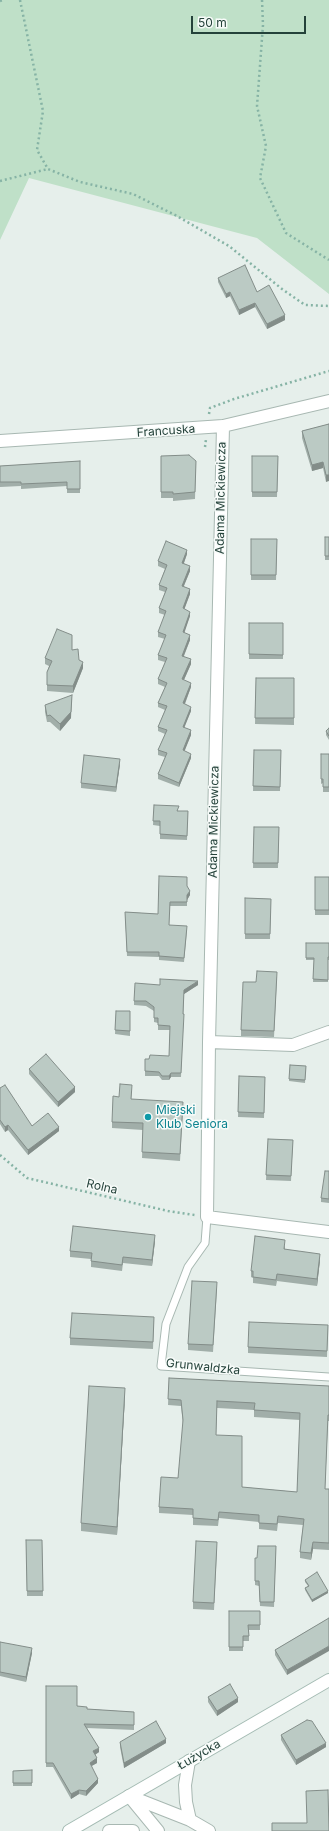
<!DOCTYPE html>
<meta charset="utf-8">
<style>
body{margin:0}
#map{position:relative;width:329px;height:1831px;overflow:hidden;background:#e6efeb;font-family:Inter,sans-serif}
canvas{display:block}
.scale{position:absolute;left:191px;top:16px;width:115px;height:18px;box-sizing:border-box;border:2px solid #24423a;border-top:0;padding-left:5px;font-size:12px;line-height:14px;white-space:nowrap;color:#24423a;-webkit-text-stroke:3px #f7fbf9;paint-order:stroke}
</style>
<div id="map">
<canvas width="329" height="1831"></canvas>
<div class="scale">50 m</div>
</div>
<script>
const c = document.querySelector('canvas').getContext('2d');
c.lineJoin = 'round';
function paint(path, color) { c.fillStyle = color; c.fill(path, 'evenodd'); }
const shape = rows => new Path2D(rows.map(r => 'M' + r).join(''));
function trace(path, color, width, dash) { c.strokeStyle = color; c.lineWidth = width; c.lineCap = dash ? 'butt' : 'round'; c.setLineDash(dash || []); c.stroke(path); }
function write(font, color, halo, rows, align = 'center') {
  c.font = font + ' Inter,sans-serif'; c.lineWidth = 3; c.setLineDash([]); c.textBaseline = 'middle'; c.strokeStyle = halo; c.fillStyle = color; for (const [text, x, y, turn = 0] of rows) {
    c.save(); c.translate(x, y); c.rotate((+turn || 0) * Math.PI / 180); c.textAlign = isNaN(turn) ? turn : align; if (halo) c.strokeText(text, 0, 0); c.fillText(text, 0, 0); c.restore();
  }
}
paint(shape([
 [0,0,329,0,329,294,257,238,29,178,0,240]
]), '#bfe0c8');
const service = shape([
 [207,1217,205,1243,188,1267,166,1324,161,1366,329,1377]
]);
const minor = shape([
 [223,426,209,1042,207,1217,329,1232],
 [0,441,223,426,329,401],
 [209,1042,293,1045,329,1032]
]);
const tertiary = shape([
 [189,1761,185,1785,186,1802,190,1820],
 [129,1796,190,1820,209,1831],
 [130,1797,158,1831],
 [109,1831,133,1831]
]);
const secondary = shape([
 [69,1831,329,1680]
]);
trace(service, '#a8b8b2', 9);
trace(minor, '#a8b8b2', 14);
trace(tertiary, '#a8b8b2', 14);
trace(secondary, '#a4bbb3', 14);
trace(shape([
 [20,0,43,111,37,150,48,169,80,182,133,194,177,216,229,246,282,289,305,305,329,306],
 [262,0,263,25,257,106,266,146,260,178,286,233,329,260],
 [0,1,3,0],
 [0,181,48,169],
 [209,414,210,408,234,399,329,371],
 [205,447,206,439],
 [0,1155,27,1178,168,1211,195,1215]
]), '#86b3a5', 2.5, [2, 3]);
trace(service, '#fff', 7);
trace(minor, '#fff', 12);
trace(tertiary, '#fff', 12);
trace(secondary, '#fff', 12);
paint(shape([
 [218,278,257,292,285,320,267,329,255,307,239,315,230,296,226,298,218,282],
 [329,424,326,482,323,468,312,471,302,438,302,431],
 [161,456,196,461,195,499,173,501,173,498,161,498],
 [252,456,278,456,277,497,252,497],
 [80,461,80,493,67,493,67,486,21,489,21,486,0,487,0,466],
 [325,537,329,537,329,560,325,560],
 [251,539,277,539,276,580,251,580],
 [187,554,184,563,190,571,184,586,190,594,184,609,190,616,184,632,190,640,184,656,191,664,184,680,191,687,185,704,191,711,184,727,191,735,184,751,191,758,179,787,158,779,158,774,165,757,158,755,158,750,165,734,158,731,158,727,165,710,158,707,158,703,165,687,158,684,158,679,165,662,158,660,158,655,165,639,158,637,158,632,165,615,159,613,159,608,165,592,159,590,159,585,165,569,158,566,158,561],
 [249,623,283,623,283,659,249,659],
 [72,650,83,668,73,693,47,691,47,672,49,666,45,664,45,658],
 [256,678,294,678,294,725,255,724],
 [45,705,71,718,60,731,50,722,47,722,45,712],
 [329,728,329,740,326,735,326,731],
 [254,750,281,750,280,791,253,791],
 [321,754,329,754,329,792,323,792,323,783,321,784],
 [120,764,116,792,81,788,81,783],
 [154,805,179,811,188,811,187,840,160,839,160,826,153,825],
 [254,827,279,827,278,868,253,868],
 [315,877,329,877,329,915,315,915],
 [187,886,190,895,187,900,187,906,170,906,169,925,187,930,184,962,159,960,159,957,127,956,125,912,158,914],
 [245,898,271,899,270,939,245,939],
 [306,943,329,943,329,960,328,960,328,982,313,982,314,960,306,960],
 [277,977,274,1037,241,1036,241,1030,256,982],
 [160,985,198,985,184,994,181,1077,171,1077,169,1080,162,1080,159,1076,145,1076,145,1059,149,1059,169,1056,170,1030,158,1030,158,1023,154,1022,154,1011,146,1006,134,1005,134,1001],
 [116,1011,130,1011,130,1036,115,1034],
 [290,1065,306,1066,305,1083,289,1081],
 [29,1069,75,1092,58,1107,29,1074],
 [239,1076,265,1077,264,1118,238,1117],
 [0,1088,32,1126,59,1131,28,1155,8,1130,5,1132,0,1124],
 [132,1091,131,1099,183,1108,180,1161,142,1158,143,1130,112,1128,112,1122,119,1097],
 [268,1139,293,1140,291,1181,266,1180],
 [329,1171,329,1203,321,1202,321,1198],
 [155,1241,152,1266,123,1263,122,1271,91,1267,91,1259,70,1257,70,1251],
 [285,1246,285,1249,320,1260,317,1286,277,1281,276,1286,253,1283,253,1278,251,1277,251,1271],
 [217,1288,213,1352,188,1350,188,1344],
 [154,1317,153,1349,70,1345,70,1338],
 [328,1325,327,1357,248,1353,248,1347],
 [169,1378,329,1386,329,1421,328,1421,325,1489,329,1489,329,1550,313,1549,311,1560,300,1558,300,1552,303,1525,278,1523,277,1531,259,1529,259,1522,219,1518,218,1526,193,1525,193,1515,159,1513,159,1507,178,1478,183,1424,181,1406,168,1405],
 [217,1408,254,1410,254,1417,300,1420,297,1492,242,1487,216,1435],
 [125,1396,117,1535,81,1531,81,1523],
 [26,1540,42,1540,43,1596,27,1596],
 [276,1546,274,1607,260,1606,259,1586,255,1585,255,1558,257,1558],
 [217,1549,214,1610,193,1609,193,1602],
 [305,1580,328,1593,312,1602,305,1590,305,1588,308,1586,305,1582],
 [229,1611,260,1611,260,1630,249,1630,249,1641,243,1641,243,1651,229,1651],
 [329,1618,287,1675,275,1655,275,1650],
 [0,1642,32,1653,26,1682,0,1676],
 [46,1686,77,1706,87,1709,134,1712,134,1730,87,1728,99,1752,95,1755,97,1763,91,1766,98,1783,86,1796,79,1794,71,1799,53,1767,46,1767],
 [208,1697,238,1702,217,1716,208,1702],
 [281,1735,326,1747,296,1765,281,1740],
 [120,1742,166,1743,124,1768,120,1747],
 [32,1770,32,1786,13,1786,13,1771]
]), '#a1aea9');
paint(shape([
 [230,292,230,296,226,298,226,294],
 [255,303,255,307,239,315,239,310],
 [285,315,285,320,267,329,267,324],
 [323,462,323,468,312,471,312,465],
 [326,475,329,475,329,481,326,482],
 [187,550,187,554,182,568,182,563],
 [190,566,190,571,182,590,182,586],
 [190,589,190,594,183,613,183,608],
 [190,612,190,616,183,637,183,632],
 [190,635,190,640,182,660,182,656],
 [191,659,191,664,182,684,182,679],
 [83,662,83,668,73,693,73,686],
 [191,683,191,687,183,708,183,703],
 [72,695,71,718,60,731,60,724],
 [191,707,191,711,183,731,183,727],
 [191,730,191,735,183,755,183,750],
 [191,754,191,758,179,787,179,783],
 [120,759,120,764,116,792,116,787],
 [190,891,190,895,187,900,187,906,187,895],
 [198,981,198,985,184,994,184,990],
 [171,1073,171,1077,169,1080,169,1076],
 [75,1087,75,1092,58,1107,58,1102],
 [8,1125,8,1130,5,1132,5,1127],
 [59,1127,59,1131,28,1155,28,1150],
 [155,1235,155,1241,152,1266,152,1260],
 [320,1254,320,1260,317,1286,317,1279],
 [125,1388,125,1396,117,1535,117,1527],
 [313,1542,313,1549,311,1560,311,1553],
 [328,1591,328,1593,312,1602,312,1600],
 [329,1646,329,1651,287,1675,287,1670],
 [32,1648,32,1653,26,1682,26,1677],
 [238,1698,238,1702,217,1716,217,1711],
 [166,1739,166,1743,124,1768,124,1763],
 [326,1743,326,1747,296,1765,296,1760],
 [99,1748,99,1752,93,1756,93,1751],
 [97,1758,97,1763,90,1767,90,1763],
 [98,1779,98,1783,86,1796,86,1791],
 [79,1790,79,1794,71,1799,71,1794]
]), '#838d89');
const building = shape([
 [245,265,257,292,269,285,285,315,267,324,255,303,239,310,230,292,226,294,218,278,245,265],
 [329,424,329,475,326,475,323,462,312,465,302,431,329,424],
 [189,455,196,461,195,492,173,494,173,492,161,492,161,456,189,455],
 [252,456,278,456,277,492,252,492,252,456],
 [80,461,80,489,67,489,67,482,21,484,21,482,0,482,0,466,80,461],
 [325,537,329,537,329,556,325,556,325,537],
 [251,539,277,539,276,575,251,575,251,539],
 [166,541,187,550,182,563,190,566,182,586,190,589,183,608,190,612,183,632,190,635,182,656,191,659,182,679,191,683,183,703,191,707,183,727,191,730,183,750,191,754,179,783,158,774,167,753,158,750,167,730,158,727,167,706,158,703,167,683,158,679,167,658,158,655,166,635,158,632,166,611,159,608,167,588,159,585,167,565,158,561,166,541],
 [249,623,283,623,283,655,249,654,249,623],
 [57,629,72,635,72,650,78,649,79,660,83,662,73,686,47,685,47,672,52,661,45,658,57,629],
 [256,678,294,678,294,718,255,718,256,678],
 [72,695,71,712,60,724,50,715,47,716,45,705,72,695],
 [329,728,329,736,326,731,329,728],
 [254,750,281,750,280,787,253,786,254,750],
 [321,754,329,754,329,787,323,787,323,779,321,779,321,754],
 [84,755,120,759,116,787,81,783,84,755],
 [154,805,179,806,177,811,188,811,187,836,160,834,160,821,153,821,154,805],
 [254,827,279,827,278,863,253,863,254,827],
 [159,876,187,877,187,886,190,891,187,895,187,902,170,902,169,925,187,926,184,958,159,956,159,952,127,952,125,912,158,914,159,876],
 [315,877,329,877,329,910,315,910,315,877],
 [245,898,271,899,270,934,245,934,245,898],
 [306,943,329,943,329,957,328,957,328,980,313,979,314,958,306,958,306,943],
 [257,971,277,972,274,1031,241,1030,243,982,256,982,257,971],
 [160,979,198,981,184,990,183,1014,184,1014,181,1073,171,1073,169,1076,162,1076,159,1072,145,1071,145,1059,149,1059,150,1055,169,1056,170,1026,158,1025,158,1018,154,1018,154,1007,146,1001,134,1001,135,983,160,985,160,979],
 [116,1011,130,1011,130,1031,115,1030,116,1011],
 [46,1054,75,1087,58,1102,29,1069,46,1054],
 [290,1065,306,1066,305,1080,289,1079,290,1065],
 [239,1076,265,1077,264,1113,238,1112,239,1076],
 [120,1084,132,1085,131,1099,183,1102,180,1154,142,1152,143,1123,112,1122,113,1096,119,1097,120,1084],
 [5,1085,32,1126,48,1113,59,1127,28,1150,8,1125,5,1127,0,1120,0,1088,5,1085],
 [268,1139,293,1140,291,1176,266,1175,268,1139],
 [325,1171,329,1171,329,1199,321,1198,325,1171],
 [73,1226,155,1235,152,1260,123,1257,122,1265,91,1261,92,1253,70,1251,73,1226],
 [255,1236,285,1240,284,1249,320,1254,317,1279,277,1274,276,1280,253,1277,253,1271,251,1271,255,1236],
 [192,1281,217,1282,213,1345,188,1344,192,1281],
 [72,1313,154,1317,153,1342,70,1338,72,1313],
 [249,1322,328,1325,327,1351,248,1347,249,1322],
 [169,1378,329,1386,329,1415,328,1415,325,1489,329,1489,329,1543,313,1542,311,1553,300,1552,304,1519,278,1516,277,1524,259,1523,259,1515,219,1512,218,1520,193,1518,193,1509,159,1507,161,1477,178,1478,183,1420,181,1400,168,1399,169,1378],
 [217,1401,255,1403,254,1410,300,1413,297,1492,242,1487,242,1436,216,1435,217,1401],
 [89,1386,125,1388,117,1527,81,1523,89,1386],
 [26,1540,42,1540,43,1591,27,1591,26,1540],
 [196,1541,217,1542,214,1603,193,1602,196,1541],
 [258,1546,276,1546,274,1602,260,1602,259,1581,255,1581,255,1558,257,1558,258,1546],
 [317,1572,328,1591,312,1600,305,1588,309,1586,305,1580,317,1572],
 [229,1611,260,1611,260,1625,248,1625,249,1636,243,1636,243,1647,229,1647,229,1611],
 [329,1618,329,1646,287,1670,275,1650,329,1618],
 [0,1642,32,1648,26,1677,0,1672,0,1642],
 [230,1684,238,1698,217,1711,208,1697,230,1684],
 [46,1686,77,1686,77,1706,87,1707,87,1709,134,1712,134,1725,84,1724,99,1748,93,1751,97,1758,90,1763,98,1779,86,1791,79,1790,71,1794,53,1763,46,1763,46,1686],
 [307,1720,312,1721,326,1743,296,1760,281,1735,307,1720],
 [156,1721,166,1739,124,1763,120,1742,156,1721],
 [32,1770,32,1783,13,1783,13,1771,32,1770],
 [328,1790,329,1831,272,1831,272,1823,307,1823,306,1791,328,1790]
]);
paint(building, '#bbcac4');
trace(building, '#838d89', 1);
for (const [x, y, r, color] of [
 [148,1117,4,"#0f9aa8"]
]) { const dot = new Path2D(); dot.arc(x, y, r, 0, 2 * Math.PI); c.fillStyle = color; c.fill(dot); trace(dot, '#f7fbf9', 1.5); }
write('12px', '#24423a', '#f7fbf9', [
 ["Francuska",166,431,-4],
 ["Adama Mickiewicza",221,498,-89],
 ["Adama Mickiewicza",214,822,-89],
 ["Rolna",102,1187,13],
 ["Grunwaldzka",203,1367,6],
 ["Łużycka",199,1755,-30]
]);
write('12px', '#0d838f', '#f7fbf9', [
 ["Miejski",156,1110],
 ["Klub Seniora",156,1124]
], 'left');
</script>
